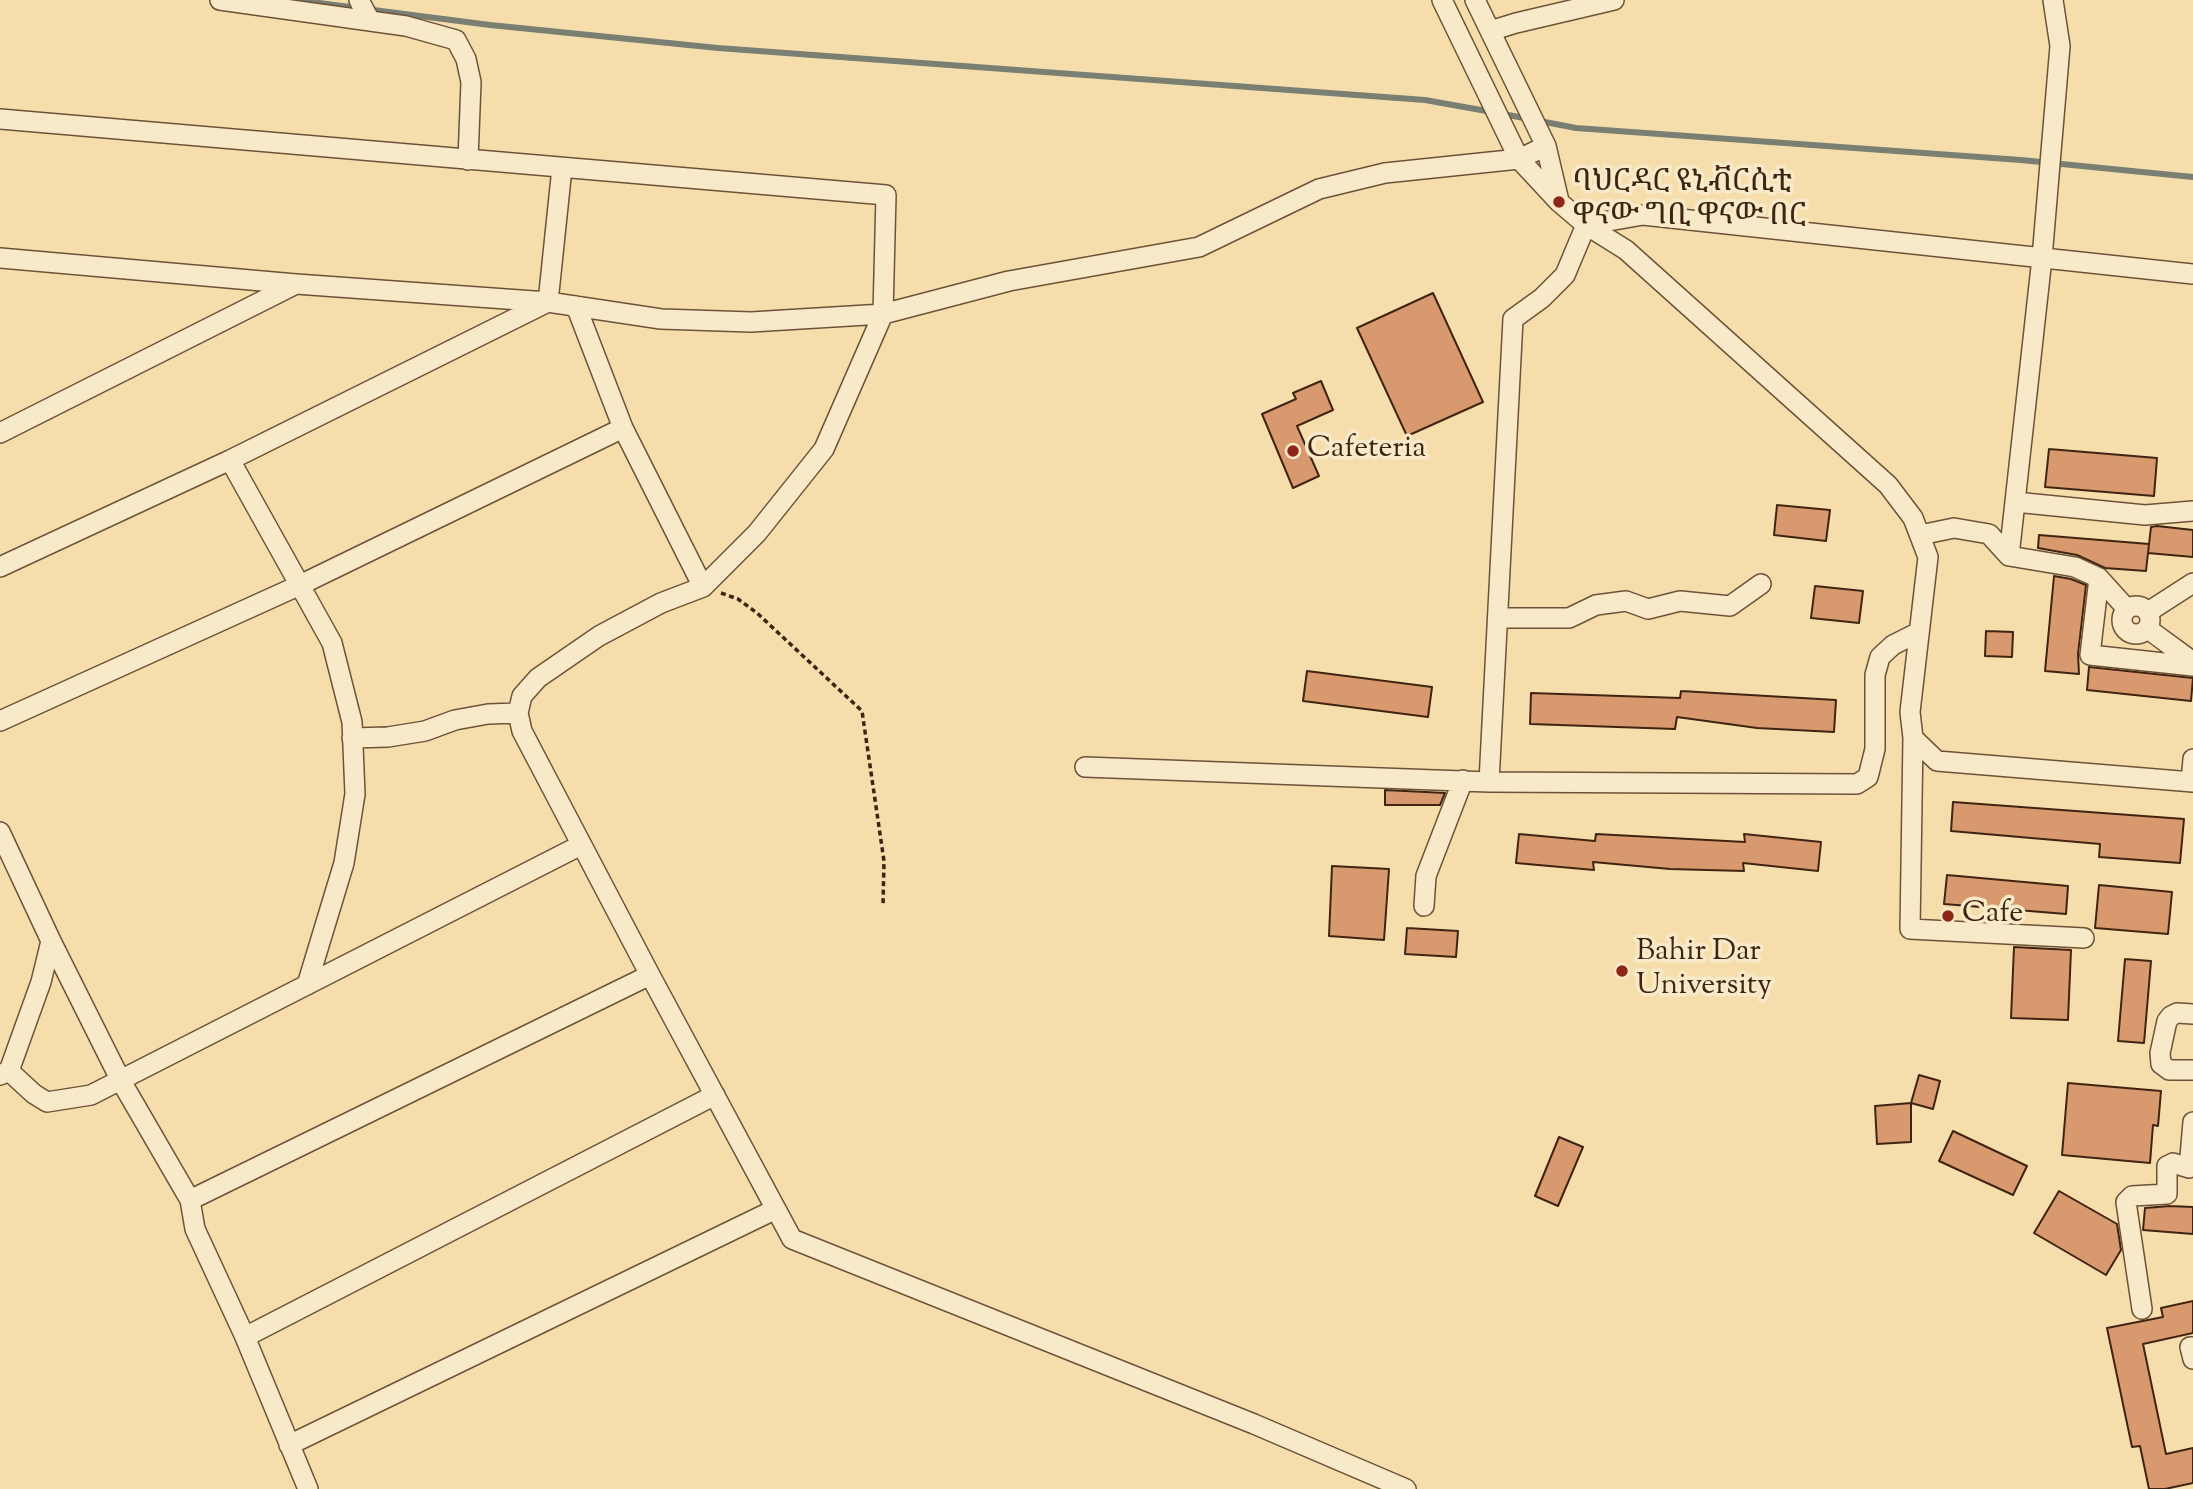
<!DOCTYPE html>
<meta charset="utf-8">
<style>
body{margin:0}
canvas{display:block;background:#f5deac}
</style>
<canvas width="2193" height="1489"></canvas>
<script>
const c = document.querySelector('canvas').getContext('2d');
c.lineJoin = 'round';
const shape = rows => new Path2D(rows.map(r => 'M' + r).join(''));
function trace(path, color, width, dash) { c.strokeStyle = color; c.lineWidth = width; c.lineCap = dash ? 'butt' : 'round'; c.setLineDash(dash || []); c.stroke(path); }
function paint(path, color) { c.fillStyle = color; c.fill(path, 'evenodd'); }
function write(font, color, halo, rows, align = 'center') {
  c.font = font + ' "Sorts Mill Goudy","Noto Serif Ethiopic",serif'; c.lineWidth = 7; c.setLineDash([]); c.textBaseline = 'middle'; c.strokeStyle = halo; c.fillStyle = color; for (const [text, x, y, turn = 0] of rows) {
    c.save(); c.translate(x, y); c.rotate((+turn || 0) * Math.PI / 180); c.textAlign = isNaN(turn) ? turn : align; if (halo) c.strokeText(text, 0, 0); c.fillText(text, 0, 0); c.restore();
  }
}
trace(shape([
 [296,0,490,25,718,48,1425,100,1492,112],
 [1503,114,1576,128,2021,160,2193,177]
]), '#797f72', 6);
const building = shape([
 [1433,293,1483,402,1407,436,1357,328,1433,293],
 [1321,381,1333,410,1297,426,1319,476,1293,488,1262,414,1296,399,1293,393,1321,381],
 [2049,449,2157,458,2154,496,2045,487,2049,449],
 [1777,505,1830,510,1826,541,1774,535,1777,505],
 [2157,526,2193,530,2193,557,2148,553,2151,527,2157,526],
 [2039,535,2149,544,2146,571,2105,568,2077,555,2038,548,2039,535],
 [2054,576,2071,579,2086,585,2078,654,2079,674,2045,671,2054,576],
 [1815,586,1863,591,1859,623,1811,618,1815,586],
 [1986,631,2013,632,2012,657,1985,656,1986,631],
 [2089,667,2193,678,2191,701,2087,690,2089,667],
 [1307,671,1432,687,1428,717,1303,701,1307,671],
 [1681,691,1836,700,1834,732,1757,728,1677,717,1675,729,1530,724,1531,693,1680,698,1681,691],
 [1385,790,1445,793,1440,805,1385,805,1385,790],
 [1953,802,2184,819,2180,863,2099,857,2100,844,1951,831,1953,802],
 [1519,834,1595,841,1596,834,1745,842,1744,834,1821,842,1818,871,1743,863,1744,871,1670,869,1593,862,1594,870,1516,863,1519,834],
 [1332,866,1389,869,1384,940,1329,936,1332,866],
 [1947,875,2068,886,2066,914,1944,904,1947,875],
 [2099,885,2172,892,2168,934,2095,928,2099,885],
 [1407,928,1458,931,1456,957,1405,954,1407,928],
 [2014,947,2071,950,2068,1020,2011,1018,2014,947],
 [2125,959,2151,961,2144,1043,2118,1041,2125,959],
 [1919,1075,1940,1081,1933,1109,1911,1103,1919,1075],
 [2068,1083,2161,1091,2158,1126,2153,1125,2150,1163,2062,1155,2068,1083],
 [1911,1103,1911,1142,1877,1144,1875,1106,1911,1103],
 [1953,1131,2027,1166,2013,1195,1939,1161,1953,1131],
 [1559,1137,1583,1147,1558,1206,1535,1196,1559,1137],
 [2059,1191,2117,1224,2121,1250,2106,1275,2034,1233,2059,1191],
 [2170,1206,2193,1207,2193,1234,2143,1230,2145,1208,2170,1206],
 [2193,1301,2193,1333,2143,1344,2166,1454,2193,1448,2193,1483,2165,1489,2149,1489,2140,1446,2132,1447,2107,1328,2163,1317,2161,1308,2193,1301]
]);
paint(building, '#d9996f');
trace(building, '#402412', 2);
const minor = shape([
 [220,0,406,26,456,40,466,59,471,82,468,160],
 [359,0,370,21],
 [1442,0,1519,159,1559,202,1586,225,1626,250,1888,485,1913,518,1928,557,1910,712,1913,738,1937,761,2193,782],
 [1475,0,1546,146,1559,201],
 [1490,31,1516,23,1614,0],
 [0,119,886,195,883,314,824,449,757,533,703,587,661,603,599,636,538,678,522,696,518,713,522,731,650,975,792,1239,1254,1424,1406,1489],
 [1586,225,1643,215,2193,274],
 [0,258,296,284,548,302,661,319,751,322,883,314,1009,281,1199,247,1319,189,1385,173,1519,159,1546,146],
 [576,306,623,428,703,587],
 [0,433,296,284],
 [230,460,332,643,352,722,355,794,344,863,307,985],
 [2015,502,2145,515,2193,511],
 [1920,535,1954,528,1989,534,2009,556,2075,567,2099,578,2127,609],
 [2009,556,2042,258,2060,46,2053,0],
 [0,567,230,460,548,302,562,168],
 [2099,578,2090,655,2193,666],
 '2122 620a14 14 0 1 1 28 0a14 14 0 1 1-28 0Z',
 [2148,612,2193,583],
 [1499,618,1569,618,1596,605,1626,601,1648,609,1680,601,1730,606,1761,584],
 [2148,629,2193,662],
 [0,721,300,585,623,428],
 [352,738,388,737,425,731,455,720,488,714,518,713],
 [1913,738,1910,929,2084,938],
 [1085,767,1489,782,1857,784,1868,777,1875,749,1875,675,1880,657,1893,645,1919,632],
 [1489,782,1513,319,1542,298,1565,275,1586,225],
 [2191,782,2193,759],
 [0,832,51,941,121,1081,190,1200,195,1229,245,1337,308,1489],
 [1424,906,1426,876,1463,780],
 [2193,1014,2177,1013,2171,1016,2167,1021,2160,1053,2161,1064,2169,1070,2193,1070],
 [9,1071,34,1094,47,1102,91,1095,581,845],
 [0,1075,9,1071,41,982,51,941],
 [190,1200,650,975],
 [2142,1309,2126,1202,2132,1196,2167,1194,2167,1166,2173,1163,2189,1168,2193,1122],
 [245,1337,715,1095],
 [2193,1347,2190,1347,2193,1359],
 [289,1445,776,1209]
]);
trace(minor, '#6d5238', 22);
trace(shape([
 [721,593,738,599,757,613,862,711,884,861,883,906]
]), '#402412', 3.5, [5, 3.5]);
trace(minor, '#f8eac9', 19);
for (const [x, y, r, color] of [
 [1559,202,7,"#8f2418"],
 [1293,451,7,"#8f2418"],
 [1948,916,7,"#8f2418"],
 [1622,971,7,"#8f2418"]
]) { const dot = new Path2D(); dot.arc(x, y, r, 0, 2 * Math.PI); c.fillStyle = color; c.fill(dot); trace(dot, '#f8eac9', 2.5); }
write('30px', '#402412', '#f8eac9', [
 ["ባህርዳር ዩኒቭርሲቲ",1573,185],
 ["ዋናው ግቢ ዋናው በር",1573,219],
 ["Cafeteria",1307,451],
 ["Cafe",1962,916],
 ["Bahir Dar",1636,954],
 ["University",1636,988]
], 'left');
</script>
